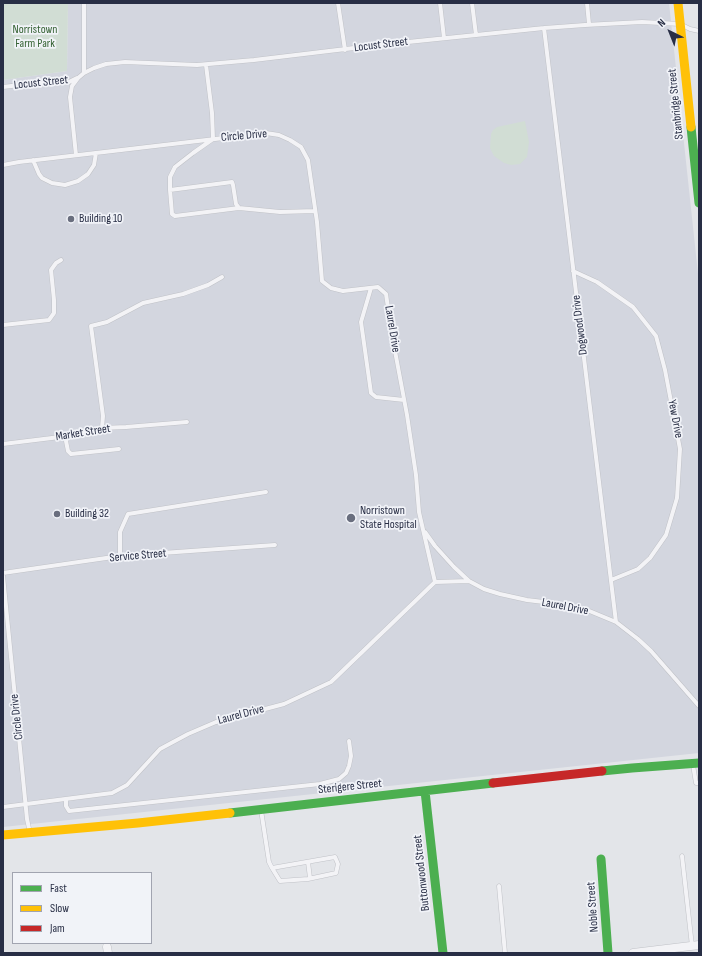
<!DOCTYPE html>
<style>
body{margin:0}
#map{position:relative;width:702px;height:956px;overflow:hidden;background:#e3e5e9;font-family:"Sofia Sans Condensed",sans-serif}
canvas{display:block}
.frame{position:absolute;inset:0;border:4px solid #282e45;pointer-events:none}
.legend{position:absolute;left:12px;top:872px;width:140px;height:72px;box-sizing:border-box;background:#f1f3f8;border:1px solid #a1a4b0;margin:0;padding:5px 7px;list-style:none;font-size:12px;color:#282e45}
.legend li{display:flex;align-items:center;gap:8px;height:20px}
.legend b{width:20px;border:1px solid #a1a4b0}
.north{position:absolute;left:650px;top:12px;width:40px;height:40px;-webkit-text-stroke:3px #f1f3f8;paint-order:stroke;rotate:317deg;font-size:11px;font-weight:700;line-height:16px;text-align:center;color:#282e45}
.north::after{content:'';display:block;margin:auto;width:14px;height:18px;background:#282e45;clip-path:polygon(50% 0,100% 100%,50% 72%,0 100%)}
</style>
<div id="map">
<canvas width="702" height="956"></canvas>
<div class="frame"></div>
<ul class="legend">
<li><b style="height:5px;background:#4caf50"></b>Fast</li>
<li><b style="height:5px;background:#ffc107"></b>Slow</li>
<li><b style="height:5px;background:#c62828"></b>Jam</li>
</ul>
<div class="north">N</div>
</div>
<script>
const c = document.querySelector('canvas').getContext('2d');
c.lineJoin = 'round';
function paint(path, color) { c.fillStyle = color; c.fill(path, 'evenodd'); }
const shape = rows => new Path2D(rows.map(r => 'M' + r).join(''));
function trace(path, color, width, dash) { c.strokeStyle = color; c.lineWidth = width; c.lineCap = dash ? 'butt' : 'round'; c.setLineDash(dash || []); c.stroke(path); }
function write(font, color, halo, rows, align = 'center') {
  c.font = font + ' "Sofia Sans Condensed",sans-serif'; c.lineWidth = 3.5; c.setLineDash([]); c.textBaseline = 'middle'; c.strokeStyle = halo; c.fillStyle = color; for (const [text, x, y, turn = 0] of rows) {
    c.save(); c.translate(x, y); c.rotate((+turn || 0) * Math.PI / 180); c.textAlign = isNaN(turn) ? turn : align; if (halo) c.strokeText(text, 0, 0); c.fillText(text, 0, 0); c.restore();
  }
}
paint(shape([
 [68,3,669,3,699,283,699,753,3,827,3,80,67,71]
]), '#d3d6df');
paint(shape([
 [3,3,68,3,67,71,3,80],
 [525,121,529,142,527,157,520,164,511,165,504,163,494,156,490,148,491,134,493,130,497,127]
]), '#d1ddd4');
const lane = shape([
 [338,3,345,50],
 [440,3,444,38],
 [472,3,476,35],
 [587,3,589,24],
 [544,28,616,622],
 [84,73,84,3],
 [3,87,28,84,69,82,77,78],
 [76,155,70,97,72,86,78,78,84,73,94,68,106,64,125,62,197,65,254,60,379,45,544,28,585,25,642,22,680,24,690,29,699,31],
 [33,160,39,174,42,178,52,183,65,185,78,181,88,174,94,165,96,153],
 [3,165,19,162,266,133,279,135,290,140,301,147,308,160,317,222,322,281,331,288,343,291,378,287,386,294,392,335,407,415,416,475,419,512,435,582,331,682,284,704,216,722,188,734,160,749,127,785,112,793,3,807],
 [170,190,170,177,175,167,193,153,213,139,212,113,206,65],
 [239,208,175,216,172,214,170,190,232,182,233,185,236,204,239,208,280,212,315,211],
 [573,271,597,282,633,307,656,336,665,370,680,449,677,498,666,535,650,558,638,569,611,580],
 [371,288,361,322,371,393,376,397,404,400],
 [3,325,49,320,54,313,54,300,51,270,56,263,61,260],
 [102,428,103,416,91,326,107,322,143,303,183,294,208,285,222,277],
 [68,436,66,441,68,451,71,454,119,449],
 [3,444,60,437,102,428,126,427,187,422],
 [425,532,435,546,454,567,469,581,484,589,500,594,527,600,560,604,587,610,616,622,638,639,651,651,699,706],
 [120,556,120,532,128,514,266,492],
 [3,573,120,556,275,545],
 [3,576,27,819,30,833],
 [435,582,469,581],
 [693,765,696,783,699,783],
 [66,799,66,806,69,811,320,784,339,779,346,773,349,766,351,756,349,741],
 [261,810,269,862,272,868,280,881,308,879,336,873,338,864,335,857,272,868],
 [682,856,692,946],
 [308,862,310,878],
 [499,886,505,953]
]);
const street = shape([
 [107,947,108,953],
 [633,953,699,945]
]);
trace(lane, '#c0c2c7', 5);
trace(street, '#c0c2c7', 9);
trace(lane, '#f3f3f6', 4);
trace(street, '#f3f3f6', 8);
trace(shape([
 [691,127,699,203],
 [602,771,632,768,699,763],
 [425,791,443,953],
 [230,813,493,783],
 [601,859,608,953]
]), '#4caf50', 9);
trace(shape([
 [678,3,691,127],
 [3,835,138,823,230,813]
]), '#ffc107', 9);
trace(shape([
 [493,783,602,771]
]), '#c62828', 9);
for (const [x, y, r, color] of [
 [71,219,4,"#696e7e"],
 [57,514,4,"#696e7e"],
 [351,518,5,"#696e7e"]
]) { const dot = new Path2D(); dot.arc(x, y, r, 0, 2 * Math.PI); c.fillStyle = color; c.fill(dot); trace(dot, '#f1f3f8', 1.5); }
write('12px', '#356233', '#f1f3f8', [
 ["Norristown",35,30],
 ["Farm Park",35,44]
]);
write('12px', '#282e45', '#f1f3f8', [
 ["Locust Street",381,45,-7],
 ["Locust Street",41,83,-6],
 ["Stanbridge Street",676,104,-96],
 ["Circle Drive",244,136,-5],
 ["Dogwood Drive",580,325,-97],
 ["Laurel Drive",392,329,81],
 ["Yew Drive",675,419,79],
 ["Market Street",83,433,-9],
 ["Service Street",138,556,-5],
 ["Laurel Drive",565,607,11],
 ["Laurel Drive",241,715,-15],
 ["Circle Drive",17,717,-96],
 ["Sterigere Street",350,787,-6],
 ["Buttonwood Street",422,873,-96],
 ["Noble Street",593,907,-94]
]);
write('12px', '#282e45', '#f1f3f8', [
 ["Building 10",79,219],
 ["Norristown",360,511],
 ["State Hospital",360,525],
 ["Building 32",65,514]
], 'left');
</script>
